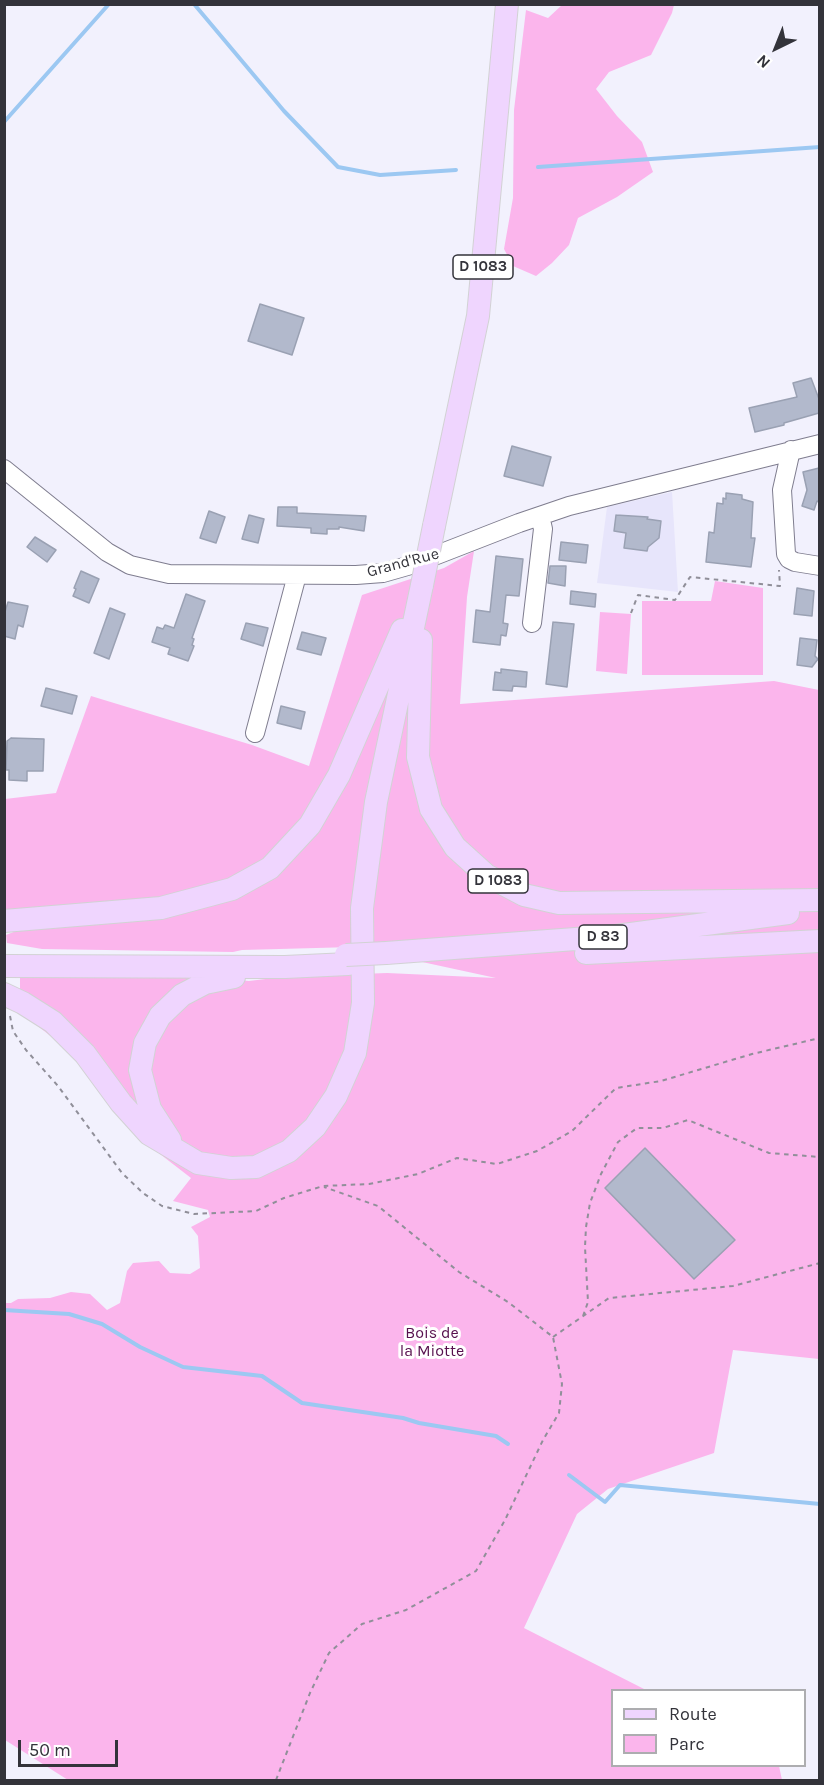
<!DOCTYPE html>
<style>
body{margin:0}
#map{position:relative;width:824px;height:1785px;overflow:hidden;background:#f2f1fd;font-family:Karla,sans-serif}
canvas{display:block}
.frame{position:absolute;inset:0;border:6px solid #33333a;pointer-events:none}
.legend{position:absolute;left:611px;top:1689px;width:195px;height:78px;box-sizing:border-box;background:#fff;border:2px solid #adadb0;margin:0;padding:8px 10px;list-style:none;font-size:18px;color:#33333a}
.legend li{display:flex;align-items:center;gap:12px;height:30px}
.legend b{width:30px;border:2px solid #adadb0}
.north{position:absolute;left:746px;top:18px;width:60px;height:60px;-webkit-text-stroke:4px #fff;paint-order:stroke;rotate:223deg;font-size:16px;font-weight:700;line-height:24px;text-align:center;color:#33333a}
.north::after{content:'';display:block;margin:auto;width:21px;height:27px;background:#33333a;clip-path:polygon(50% 0,100% 100%,50% 72%,0 100%)}
.scale{position:absolute;left:18px;top:1740px;width:100px;height:27px;box-sizing:border-box;border:3px solid #33333a;border-top:0;padding-left:8px;font-size:18px;line-height:21px;white-space:nowrap;color:#33333a;-webkit-text-stroke:4px #fff;paint-order:stroke}
</style>
<div id="map">
<canvas width="824" height="1785"></canvas>
<div class="frame"></div>
<ul class="legend">
<li><b style="height:8px;background:#efd5fe"></b>Route</li>
<li><b style="height:16px;background:#fbb5ec"></b>Parc</li>
</ul>
<div class="north">N</div>
<div class="scale">50 m</div>
</div>
<script>
const c = document.querySelector('canvas').getContext('2d');
c.lineJoin = 'round';
function paint(path, color) { c.fillStyle = color; c.fill(path, 'evenodd'); }
const shape = rows => new Path2D(rows.map(r => 'M' + r).join(''));
function trace(path, color, width, dash) { c.strokeStyle = color; c.lineWidth = width; c.lineCap = dash ? 'butt' : 'round'; c.setLineDash(dash || []); c.stroke(path); }
function write(font, color, halo, rows, align = 'center') {
  c.font = font + ' Karla,sans-serif'; c.lineWidth = 6; c.setLineDash([]); c.textBaseline = 'middle'; c.strokeStyle = halo; c.fillStyle = color; for (const [text, x, y, turn = 0] of rows) {
    c.save(); c.translate(x, y); c.rotate((+turn || 0) * Math.PI / 180); c.textAlign = isNaN(turn) ? turn : align; if (halo) c.strokeText(text, 0, 0); c.fillText(text, 0, 0); c.restore();
  }
}
paint(shape([
 [672,492,678,592,597,583,607,507]
]), '#e7e5fb');
paint(shape([
 [562,5,674,5,672,13,651,55,609,72,596,89,617,116,642,142,653,172,617,197,578,218,569,245,552,263,536,276,513,266,504,249,513,198,514,110,526,10,548,18],
 [474,551,467,597,460,704,774,681,819,690,819,1359,733,1350,714,1453,608,1489,577,1514,524,1628,646,1690,612,1690,612,1766,779,1766,782,1780,68,1780,5,1740,4,1303,11,1303,18,1299,50,1298,71,1292,90,1294,107,1310,120,1303,127,1271,133,1263,159,1261,170,1273,190,1274,200,1268,198,1236,191,1227,210,1217,208,1210,173,1201,191,1178,147,1144,77,1057,29,1019,20,989,20,975,186,976,249,981,282,977,387,973,496,978,353,947,242,950,233,952,42,949,7,943,6,935,31,925,5,917,5,799,56,793,91,696,252,745,309,766,362,595,444,568],
 [715,581,763,588,763,675,642,675,642,601,711,601],
 [600,612,631,614,627,674,596,671]
]), '#fbb5ec');
trace(shape([
 [194,4,284,111,338,167,380,175,456,170],
 [4,122,109,4],
 [538,167,820,147],
 [4,1310,69,1314,102,1324,140,1347,183,1367,262,1376,302,1403,403,1418,419,1423,496,1436,508,1444],
 [569,1475,605,1502,620,1485,820,1504]
]), '#9cc8f2', 4);
const building = shape([
 [260,304,304,318,292,355,248,341,260,304],
 [811,378,819,399,819,413,784,423,784,425,755,432,749,408,797,397,793,383,811,378],
 [512,446,551,457,543,486,504,476,512,446],
 [819,468,819,502,817,501,814,510,802,506,807,490,803,472,819,468],
 [726,493,742,495,742,499,753,502,751,538,755,538,751,567,706,562,709,532,714,533,717,503,723,504,723,498,726,499,726,493],
 [278,507,297,507,297,513,366,516,364,531,339,527,339,529,327,529,327,534,311,533,311,528,277,526,278,507],
 [209,511,225,517,216,543,200,538,209,511],
 [249,515,264,519,258,543,242,539,249,515],
 [616,515,648,517,647,519,661,521,659,538,648,547,647,551,624,548,626,533,614,531,616,515],
 [35,537,56,550,47,562,27,547,35,537],
 [561,542,588,545,586,563,559,560,561,542],
 [496,556,523,559,519,596,506,595,503,623,508,624,506,636,501,635,500,645,473,642,476,610,490,612,496,556],
 [550,566,566,566,565,586,548,583,550,566],
 [81,571,99,579,89,603,73,596,76,589,74,588,81,571],
 [797,588,814,591,812,616,794,614,797,588],
 [571,591,596,594,595,607,570,604,571,591],
 [186,594,205,601,192,638,194,639,192,645,194,646,188,661,168,654,170,648,152,642,157,627,163,629,165,625,174,628,186,594],
 [8,602,28,606,23,627,18,625,15,639,4,636,4,615,8,602],
 [110,608,125,614,109,659,94,653,110,608],
 [553,622,574,624,567,687,546,684,553,622],
 [246,623,268,628,263,646,241,639,246,623],
 [302,632,326,638,321,655,297,649,302,632],
 [800,638,817,640,815,656,818,659,812,667,797,665,800,638],
 [501,669,527,672,526,687,513,686,512,691,493,690,495,672,501,673,501,669],
 [46,688,77,696,72,714,41,706,46,688],
 [281,706,305,712,301,729,277,723,281,706],
 [11,738,44,739,43,771,27,771,27,781,9,780,9,770,6,770,7,741,11,738],
 [645,1148,735,1240,694,1279,605,1188,645,1148]
]);
paint(building, '#b2b9cc');
trace(building, '#9aa1b3', 1.5);
const minor = shape([
 [791,450,782,490,786,554,789,559,795,562,820,566],
 [4,469,107,552,130,565,169,574,356,575,383,573,411,565,519,523,569,506,820,444],
 [532,623,543,529,540,516],
 [255,733,297,575]
]);
const major = shape([
 [434,526,478,316,507,4],
 [421,640,418,757,431,809,455,847,486,875,524,895,559,903,820,900],
 [4,921,161,908,232,889,270,868,310,825,339,775,402,630],
 [386,953,616,936,788,913],
 [586,953,820,941],
 [4,966,285,967,348,964],
 [4,994,23,1003,53,1022,85,1054,121,1103,149,1134,198,1163,231,1168,256,1167,289,1151,315,1127,336,1096,355,1053,363,1003,362,908,376,802,422,585],
 [170,1140,150,1109,140,1070,145,1043,160,1016,182,995,205,983,234,977]
]);
trace(minor, '#7f7d8f', 20);
trace(major, '#d2d2d4', 24);
trace(shape([
 [631,613,638,595,675,600,690,577,780,586,779,570],
 [10,1016,13,1031,26,1050,58,1086,122,1173,143,1193,162,1206,194,1214,256,1211,284,1198,323,1186,369,1184,418,1174,457,1158,497,1164,537,1151,572,1131,616,1088,661,1081,752,1054,820,1038],
 [583,1316,588,1302,585,1247,586,1227,590,1203,601,1174,618,1142,637,1128,663,1128,688,1120,769,1153,820,1157],
 [553,1337,609,1298,733,1286,820,1263],
 [276,1780,310,1693,329,1653,362,1624,406,1610,476,1571,505,1520,543,1440,559,1413,562,1384,553,1337,508,1302,459,1272,378,1206,324,1187]
]), '#908f99', 2, [4.5, 4.5]);
trace(minor, '#fff', 18);
trace(major, '#efd5fe', 22);
const majorBridge = shape([
 [422,585,434,526],
 [346,955,386,953]
]);
trace(majorBridge, '#d2d2d4', 24, []);
trace(majorBridge, '#efd5fe', 22);
for (const [x, y, w] of [
 [483,267,60],
 [498,881,60],
 [603,937,48]
]) { const box = new Path2D(); box.roundRect(x - w / 2, y - 12, w, 24, 4.5); c.fillStyle = '#fff'; c.fill(box); trace(box, '#33333a', 1.5); }
write('bold 15px', '#33333a', null, [
 ["D 1083",483,267],
 ["D 1083",498,881],
 ["D 83",603,937]
]);
write('16px', '#33333a', '#fff', [
 ["Grand'Rue",403,563,-15]
]);
write('16px', '#57104e', '#fff', [
 ["Bois de",432,1333],
 ["la Miotte",432,1351]
]);
</script>
